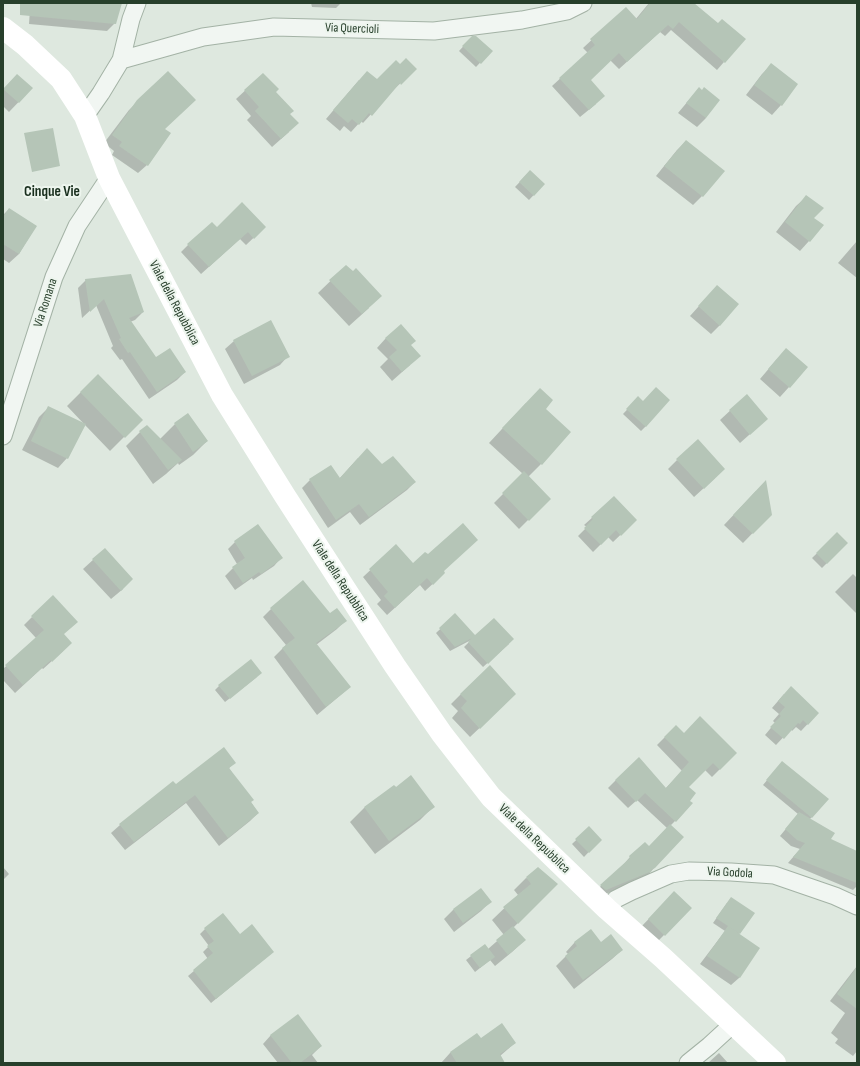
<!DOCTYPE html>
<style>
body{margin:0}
#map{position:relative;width:860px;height:1066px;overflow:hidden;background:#dee8df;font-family:"Sofia Sans Condensed",sans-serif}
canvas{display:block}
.frame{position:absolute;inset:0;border:4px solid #273f2b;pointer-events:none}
</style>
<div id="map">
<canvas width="860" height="1066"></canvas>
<div class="frame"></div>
</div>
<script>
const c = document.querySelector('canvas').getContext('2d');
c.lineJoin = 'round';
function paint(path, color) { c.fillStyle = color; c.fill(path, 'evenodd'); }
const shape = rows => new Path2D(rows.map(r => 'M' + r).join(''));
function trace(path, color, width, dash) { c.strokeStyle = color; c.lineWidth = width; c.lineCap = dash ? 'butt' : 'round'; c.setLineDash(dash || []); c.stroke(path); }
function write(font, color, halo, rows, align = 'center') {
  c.font = font + ' "Sofia Sans Condensed",sans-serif'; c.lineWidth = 4; c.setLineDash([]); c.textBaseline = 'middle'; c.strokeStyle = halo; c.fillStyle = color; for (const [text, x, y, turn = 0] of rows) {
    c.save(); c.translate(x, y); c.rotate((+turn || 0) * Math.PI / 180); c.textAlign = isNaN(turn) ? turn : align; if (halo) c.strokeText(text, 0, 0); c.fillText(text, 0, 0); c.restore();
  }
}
paint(shape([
 [37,3,121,3,115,23,107,31,29,24,30,9],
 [311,3,341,3,336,8,312,7],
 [649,3,692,3,724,62,717,70,671,30,665,36,660,32,619,69,610,60,589,80,596,104,580,117,552,86,588,53,583,48,626,8,635,20],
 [472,37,491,51,476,67,459,51],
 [771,65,797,84,781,105,772,115,746,95,762,74],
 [416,69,392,91,363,123,361,121,351,132,344,126,340,131,326,119,359,80,377,81],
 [263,74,289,114,289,132,272,147,247,120,251,116,236,99],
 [18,76,32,88,9,112,3,106,3,90],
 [699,88,706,118,697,127,678,113],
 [138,101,164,130,147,165,138,173,112,155,114,151,104,143,129,110],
 [686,141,702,196,693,205,656,176,677,150],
 [530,171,544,184,529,200,515,187],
 [806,197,813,219,809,241,800,251,776,232,796,206],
 [9,209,36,226,19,254,9,263,3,259,3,215],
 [265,227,246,245,240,239,201,274,181,252,188,245,216,228],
 [857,241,857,278,838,263],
 [346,266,369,308,349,326,318,293],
 [86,280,143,312,135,320,130,322,156,358,185,372,177,380,149,399,122,359,120,360,111,348,113,346,96,305,82,318,78,288],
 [708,296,720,325,711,334,690,316],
 [386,338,410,345,410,365,392,381,380,367,388,359,377,348],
 [234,341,288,356,280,365,244,384,225,349],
 [777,359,807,367,780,397,760,379],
 [81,392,141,420,110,451,85,425,67,458,58,468,22,450,39,417,48,408,84,424,67,406],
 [747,395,767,419,740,443,720,420],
 [638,398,643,402,646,426,641,431,623,414],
 [526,403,544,409,541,464,528,477,549,499,519,529,494,503,523,474,489,443],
 [175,424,207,441,193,455,179,465,178,463,166,474,153,484,126,446,140,432,160,439],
 [358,458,382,466,415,482,407,490,360,525,350,512,328,528,302,488,310,480,339,479],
 [677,460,715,478,694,497,668,469],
 [756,491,771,514,743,543,724,525],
 [614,498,636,520,613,542,608,537,593,552,578,536,587,527,584,525],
 [837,534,847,543,822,568,812,558],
 [235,542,281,558,274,566,253,580,252,578,235,590,225,576,237,564,228,549],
 [396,546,413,564,443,572,437,580,425,591,420,585,387,615,377,604,381,600,363,577],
 [105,549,123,589,111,599,83,569],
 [853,574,857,578,857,614,835,592],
 [271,609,330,614,345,621,337,629,316,645,350,687,317,715,274,657,286,645,263,617],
 [455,615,475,637,509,644,483,667,464,647,471,640,450,651,436,633],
 [32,617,63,635,63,651,43,669,42,668,15,693,3,680,3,669,36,638,24,625],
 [257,677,225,702,215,690,219,686],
 [461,694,506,703,470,737,452,718,458,711,451,704],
 [784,694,818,713,801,731,796,727,792,731,791,729,776,745,765,735,775,723,773,721,779,714,772,708],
 [676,726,684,734,736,753,712,777,705,770,688,787,675,821,670,826,655,867,644,879,598,897,593,893,601,886,623,865,630,857,649,847,667,828,637,800,628,808,608,788,616,780,665,789,682,771,657,745],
 [234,763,229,768,258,813,250,821,219,846,186,803,125,850,111,833,120,825,176,785],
 [778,767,827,799,810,819,829,840,857,852,857,886,853,890,788,863,800,849,791,846,780,836,798,814,763,785],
 [394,786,434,806,420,820,375,854,350,822,364,808],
 [589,828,600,840,584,857,572,844],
 [3,867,9,874,3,880],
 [526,878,556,884,513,928,525,940,512,952,495,966,490,960,475,972,466,960,485,945,488,949,504,935,492,920,518,895,514,890],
 [481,890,490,902,481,911,454,932,444,919,453,910],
 [665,902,664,935,655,944,639,929],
 [727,903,753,913,738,935,759,948,739,978,731,985,700,964,725,931,713,923],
 [205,929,240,936,273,952,211,1003,188,976,208,959,203,952,209,946,200,934],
 [575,942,601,943,622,950,612,959,574,989,556,966,568,954,566,952],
 [857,966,857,1051,853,1056,835,1043,838,1039,831,1033,845,1013,830,1001],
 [271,1035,321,1046,312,1055,318,1063,278,1063,263,1044],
 [477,1035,481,1040,515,1043,500,1056,496,1063,441,1063,450,1053],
 [719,1053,728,1063,708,1063]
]), '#0003');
paint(shape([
 [20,3,122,3,116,24,20,15],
 [650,3,694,3,718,23,722,19,746,39,725,63,679,22,673,29,668,25,627,62,619,53,591,80,605,96,589,110,559,78,595,45,590,39,626,7,637,19],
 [472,36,476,36,493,51,481,64,462,46],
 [406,58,417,69,401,85,400,83,372,116,369,113,359,125,352,119,348,123,333,110,367,71,377,79,396,60,400,64],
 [771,63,798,84,782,106,754,85],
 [168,71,196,100,165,129,171,133,148,166,119,146,122,142,112,135,137,100],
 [263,73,279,89,276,92,294,111,290,114,299,123,281,139,255,111,259,107,244,90],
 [17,74,33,88,19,103,3,89],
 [699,87,702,90,704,87,720,100,706,118,686,103],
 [53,128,60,166,32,172,24,133],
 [686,140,725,171,703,197,664,166],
 [530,170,545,184,534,196,519,182],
 [806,195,824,208,814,218,824,225,810,242,785,222],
 [242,202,266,227,254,239,248,232,209,267,187,244,212,222,217,227],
 [9,208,37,226,19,254,3,244,3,217],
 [346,265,353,271,356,268,382,296,362,314,329,280],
 [131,274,144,312,129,318,156,357,170,348,186,372,157,392,130,352,128,353,119,339,121,338,104,299,90,312,85,279],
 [717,285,739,304,720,326,698,306],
 [271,320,290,357,252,376,233,340],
 [401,324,416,341,411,345,421,356,402,372,389,357,397,350,385,338],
 [786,348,808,367,790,388,768,369],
 [98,374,143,420,125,438,80,392],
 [656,387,670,400,646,427,626,409,638,396,643,401],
 [540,388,553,400,546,409,571,432,542,465,502,428],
 [747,394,768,419,750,435,729,410],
 [48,406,86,424,68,459,31,441],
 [188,413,208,441,193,452,174,423],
 [147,425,182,460,168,470,139,431],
 [698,439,725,469,704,489,676,459],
 [367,448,382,464,393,456,416,482,369,517,359,504,336,520,309,479,331,465,340,478],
 [524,471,551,499,529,521,502,493],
 [766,480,772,515,753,534,733,515],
 [614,496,637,520,621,536,616,530,601,545,584,528,593,519,591,517],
 [463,523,478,540,444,571,445,573,433,585,427,578,395,608,384,596,388,592,369,569,396,544,413,563,425,552,428,554],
 [258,524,283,558,261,574,259,572,243,583,232,567,245,558,234,541],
 [837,532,848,543,827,564,816,553],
 [105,548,133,579,121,591,92,559],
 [303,580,330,613,337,608,347,621,316,643,351,687,326,707,282,648,295,638,270,608],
 [53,595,78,622,64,634,72,643,52,662,51,660,23,685,5,665,44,630,31,616],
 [455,613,475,635,494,618,514,639,488,664,468,642,472,638,455,647,439,628],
 [251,659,262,673,230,699,218,685],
 [490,665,516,694,480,729,461,708,467,701,460,694],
 [791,686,819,713,808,725,803,720,800,724,798,723,784,739,770,727,781,716,779,714,785,707,778,701],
 [700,716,737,753,720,770,713,763,689,787,696,793,690,801,693,803,676,822,645,793,636,802,615,780,639,757,666,788,689,762,664,737,676,725,684,733],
 [224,747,236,763,229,768,254,800,251,802,259,813,228,838,195,795,134,842,119,824,173,781,176,784],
 [782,761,829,799,812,818,766,780],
 [411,775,435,807,389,841,364,807,394,785,396,787],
 [799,812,835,833,831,839,857,851,857,883,793,857,805,843,797,840,785,829],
 [670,824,684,837,655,868,651,870,652,871,606,890,600,885,630,858,629,856,645,842,649,846],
 [589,826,602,840,589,853,575,839],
 [538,867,558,884,518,924,503,907,531,884,526,877],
 [481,888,492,902,463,923,453,909],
 [674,891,692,908,665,936,648,919],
 [731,897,755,913,740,934,716,918],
 [223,913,240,934,252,924,274,952,216,999,193,970,213,953,207,946,214,941,204,928],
 [513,926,526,940,508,955,496,940],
 [728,926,760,948,740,978,707,956],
 [591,929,601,942,611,934,623,950,583,980,565,956,577,946,574,942],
 [485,944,495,957,480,968,470,955],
 [857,967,857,1009,837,994],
 [298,1014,322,1046,300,1063,292,1063,270,1035],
 [502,1023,516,1043,500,1054,505,1063,457,1063,450,1052,477,1033,481,1038]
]), '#b5c5b7');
const minor = shape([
 [121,60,203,37,274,27,434,31,522,20,567,11,583,3],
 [85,116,101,93,121,60,131,19,137,3],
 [3,436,54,277,77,226,109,178],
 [607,909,616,899,632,891,671,874,689,871,731,872,774,875,835,896,857,906],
 [688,1063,709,1046,733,1024]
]);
trace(minor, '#a3b2a5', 19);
trace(minor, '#f1f6f2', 17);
trace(shape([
 [3,28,25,45,61,79,85,116,109,178,222,395,285,496,395,666,442,734,491,797,607,909,663,958,775,1063]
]), '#fff', 22);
write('13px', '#273f2b', '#edf5ee', [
 ["Via Quercioli",352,29,2],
 ["Via Romana",46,303,-72],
 ["Viale della Repubblica",174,303,62],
 ["Viale della Repubblica",340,581,57],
 ["Viale della Repubblica",534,839,44],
 ["Via Godola",730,873,3]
]);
write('bold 15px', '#192f1e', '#edf5ee', [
 ["Cinque Vie",52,192]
]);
</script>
